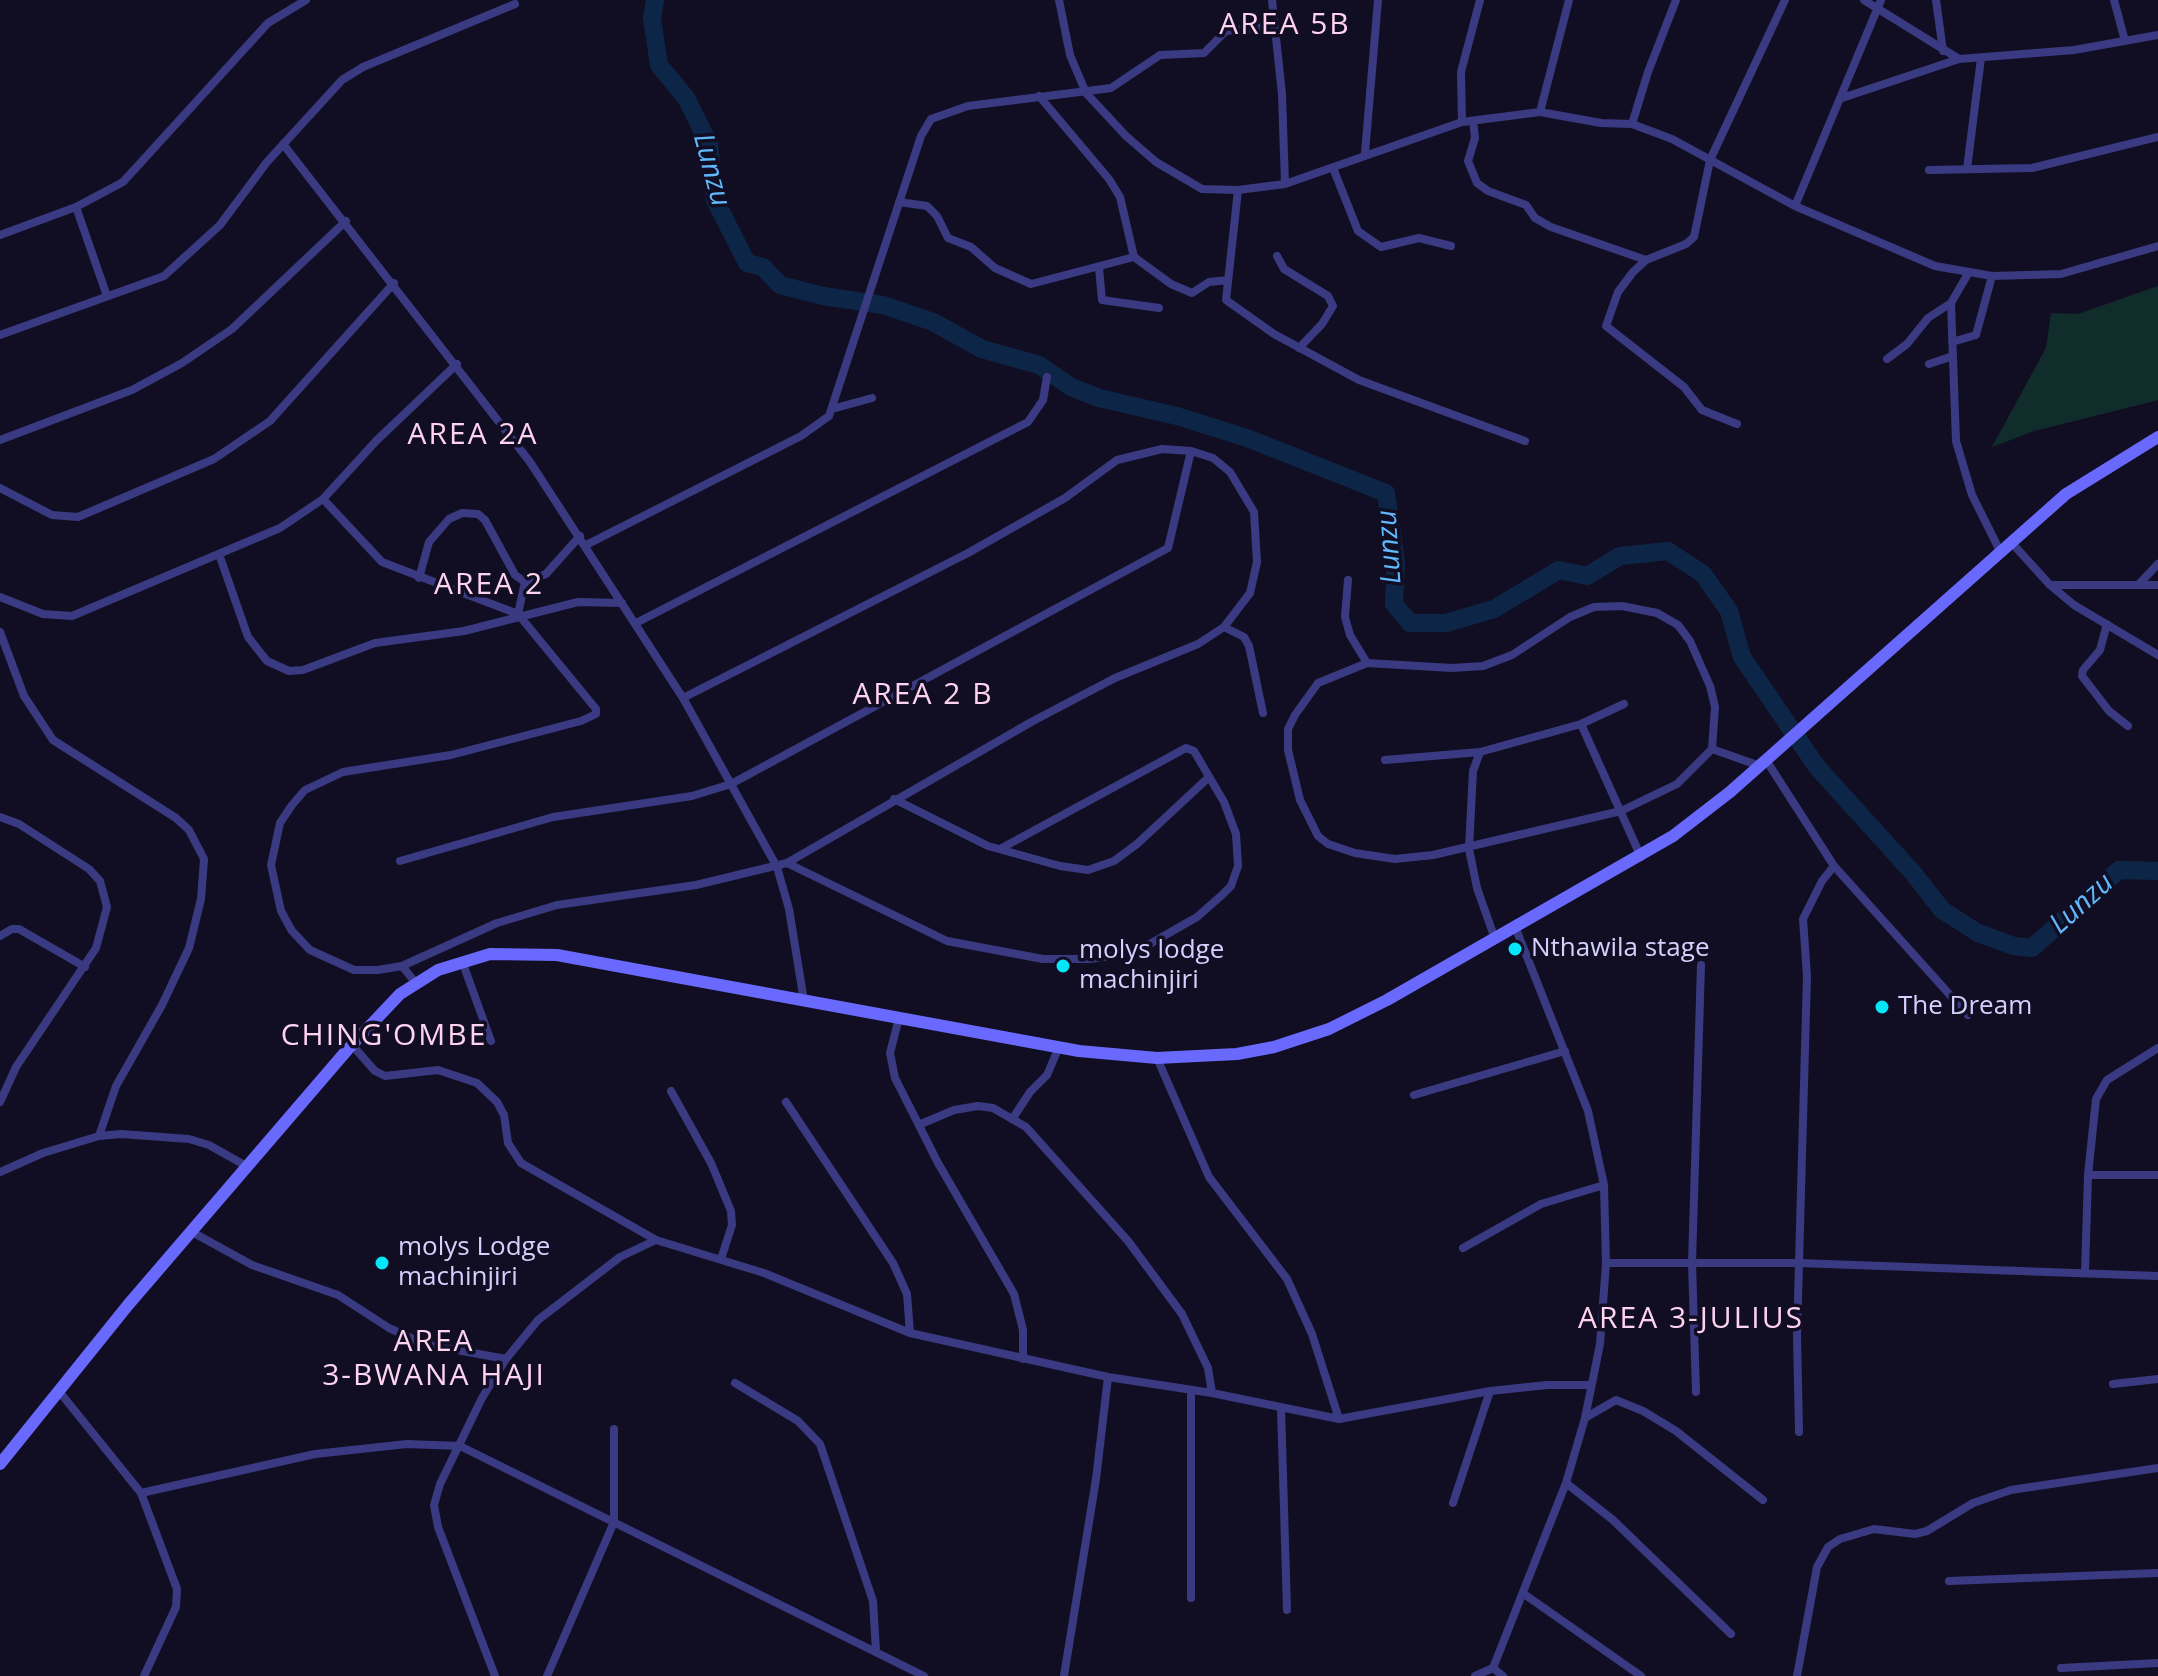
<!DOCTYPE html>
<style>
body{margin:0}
canvas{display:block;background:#110e23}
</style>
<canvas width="2158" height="1676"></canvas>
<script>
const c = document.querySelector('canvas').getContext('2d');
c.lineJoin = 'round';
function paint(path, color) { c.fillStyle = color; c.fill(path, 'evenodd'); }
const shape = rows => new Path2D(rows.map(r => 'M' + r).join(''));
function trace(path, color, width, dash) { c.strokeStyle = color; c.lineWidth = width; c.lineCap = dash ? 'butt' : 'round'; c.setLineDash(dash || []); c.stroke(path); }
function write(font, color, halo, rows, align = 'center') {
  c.font = font + ' "Open Sans",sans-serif'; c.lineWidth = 7; c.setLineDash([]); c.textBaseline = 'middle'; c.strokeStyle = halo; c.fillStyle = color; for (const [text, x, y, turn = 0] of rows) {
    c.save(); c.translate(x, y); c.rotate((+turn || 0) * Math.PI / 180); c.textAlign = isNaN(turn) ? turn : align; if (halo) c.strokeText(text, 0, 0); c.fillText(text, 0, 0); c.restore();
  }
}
paint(shape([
 [2158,286,2158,400,2034,431,1992,447,2046,348,2051,313,2078,314]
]), '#112d2b');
trace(shape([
 [655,0,652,18,659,65,686,98,709,144,715,200,747,263,763,267,780,285,823,296,883,305,933,322,982,349,1039,365,1071,387,1099,398,1177,416,1247,438,1386,493,1396,563,1394,604,1410,623,1446,623,1494,609,1559,570,1587,576,1620,556,1668,551,1703,574,1729,611,1742,657,1817,767,1914,874,1942,910,1978,933,2014,946,2032,948,2119,870,2158,871]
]), '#0d2648', 18);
trace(shape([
 [1059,0,1070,55,1086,93,1126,136,1156,162,1202,189,1238,190,1285,184,1462,122,1540,112,1601,123,1632,124,1672,139,1795,206,1935,266,1992,276,2061,274,2158,246],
 [1272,0,1282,94,1285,184],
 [1864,0,1959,59],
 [1936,0,1943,51],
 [2114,0,2125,41],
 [1039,96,1109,179,1120,197,1134,257,1171,284,1192,293,1209,282,1228,280],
 [1842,98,1959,59,2074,50,2158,35],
 [1540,112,1569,0],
 [1473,121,1475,138,1468,161,1477,183,1488,191,1526,205,1535,218,1551,227,1646,260],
 [1462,122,1461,72,1480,0],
 [1632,124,1648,72,1676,0],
 [283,144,530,462,683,698,777,867,789,909,804,1001],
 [1365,153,1378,0],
 [1333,168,1358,231,1381,247,1419,238,1451,246],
 [1967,169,1981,58],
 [1929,170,2032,168,2158,137],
 [1238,190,1226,300,1274,334,1359,380,1525,441],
 [899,202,927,206,937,216,948,238,971,247,995,268,1031,284,1134,257],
 [1795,206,1881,0],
 [76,207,107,296],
 [0,235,76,207,123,182,268,23,306,0],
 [1277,256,1284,269,1328,296,1333,306,1322,324,1299,348],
 [1099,268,1102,300,1159,308],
 [1969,272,1951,303,1956,441,1972,495,2000,551],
 [0,335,164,276,220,225,267,162,342,80,363,67,515,4],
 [1952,342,1976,335,1992,276],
 [1887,359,1907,344,1928,318,1951,303],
 [1929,364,1953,356],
 [832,409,872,398],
 [1737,424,1702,410,1684,387,1606,326,1618,292,1633,272,1646,260,1686,244,1694,237,1710,160,1785,0],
 [0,440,132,390,182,363,232,329,346,221],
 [0,488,52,515,78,517,214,459,270,421,394,283],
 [323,499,382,562,518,614,596,709,596,714,581,721,451,755,343,772,305,790,292,805,280,823,271,865,281,911,292,931,310,950,354,970,378,970,402,966,497,923,557,905,696,885,787,863,1033,721,1115,678,1198,644,1224,627,1250,593,1257,562,1254,512,1230,472,1213,458,1191,451,1162,449,1117,460,1065,498,968,553,683,698],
 [2011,542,2050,585,2074,605,2158,655],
 [586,545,801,436,829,416,921,136,931,119,968,106,1111,88,1160,55,1204,53,1226,31,1273,26],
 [219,554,248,637,267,661,289,671,303,670,375,643,464,631,578,602,622,603],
 [419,578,429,542,449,519,462,513,478,514,485,520,515,575,525,582,546,574,580,536],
 [1348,580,1345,617,1350,635,1367,663],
 [2139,584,2158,564],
 [2050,585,2158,585],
 [0,597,43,614,72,616,280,528,323,499,377,440,457,364],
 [1622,606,1657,613,1678,625,1690,641,1710,686,1715,707,1712,749,1677,784,1621,811,1433,855,1395,859,1355,853,1328,844,1318,836,1300,800,1288,750,1288,729,1295,715,1318,683,1367,663,1452,668,1483,666,1512,655,1570,617,1594,607,1622,606],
 [518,614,525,582],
 [636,623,1028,422,1043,400,1047,377],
 [2107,624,2100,650,2083,670,2082,676,2109,711,2128,726],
 [1224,627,1244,637,1249,646,1263,713],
 [0,632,24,696,53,740,176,818,189,830,204,859,201,899,189,948,162,1005,116,1086,99,1136],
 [1581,724,1641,857],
 [1712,749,1760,766],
 [1480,752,1473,771,1469,849,1477,888,1495,939],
 [1385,760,1480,752,1581,724,1624,704],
 [1766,760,1834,866,1968,1015],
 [894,799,988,846,1060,866,1088,870,1114,861,1137,844,1208,778],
 [0,817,19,824,89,869,100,881,107,907,96,948,16,1067,0,1102],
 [400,861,553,817,692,796,731,784,1168,548,1191,451],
 [787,863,947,941,1043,959,1090,959,1129,953,1148,945,1197,917,1222,895,1231,886,1238,866,1236,834,1224,802,1194,751,1186,748,1000,849],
 [0,936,12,929,19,929,85,967],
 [462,961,491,1041],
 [402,966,415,982],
 [899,1018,890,1053,895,1078,938,1163,1014,1294,1023,1330,1023,1359],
 [352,1045,375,1071,385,1076,438,1070,477,1083,497,1102,504,1115,508,1143,521,1163,656,1240,764,1273,910,1333,1108,1377,1212,1393,1339,1419,1490,1391,1547,1385,1591,1385],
 [1157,1058,1209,1177,1287,1279,1312,1334,1339,1419],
 [671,1091,711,1163,731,1211,732,1225,721,1259],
 [1414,1095,1565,1051],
 [786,1102,893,1263,907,1294,910,1333],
 [1013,1118,1030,1092,1047,1075,1059,1047],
 [921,1124,954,1110,978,1106,993,1108,1026,1127,1128,1241,1182,1314,1208,1368,1212,1393],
 [0,1172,43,1153,99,1136,121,1134,189,1139,209,1145,248,1167],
 [2088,1175,2158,1175],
 [192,1232,252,1265,338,1295,389,1328,424,1344,506,1359],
 [1463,1248,1541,1204,1604,1185],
 [1606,1263,1799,1263,2158,1276],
 [2085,1272,2088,1175,2096,1099,2107,1080,2158,1048],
 [735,1383,798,1421,820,1444,873,1601,876,1651],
 [2113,1384,2158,1379],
 [58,1390,141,1493,177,1589,176,1607,144,1676],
 [1696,1392,1692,1263,1701,965],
 [1281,1408,1287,1610],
 [1585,1418,1616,1400,1643,1411,1676,1431,1763,1500],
 [1799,1432,1797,1335,1807,976,1803,919,1822,881,1834,866],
 [1566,1483,1613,1520,1731,1634],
 [141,1493,315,1454,407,1444,460,1446,924,1676],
 [1453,1503,1490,1391],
 [1949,1581,2158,1573],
 [1524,1594,1641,1676],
 [1191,1598,1191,1392],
 [1493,1668,1503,1676],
 [2061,1668,2158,1663],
 [495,1676,438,1527,434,1505,440,1484,482,1398,506,1359,538,1320,620,1257,656,1240],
 [547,1676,614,1522,614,1429],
 [1064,1676,1096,1479,1108,1377],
 [1475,1676,1493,1668,1566,1483,1585,1418,1600,1344,1606,1263,1604,1185,1588,1111,1516,929],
 [1797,1676,1817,1567,1828,1547,1840,1539,1874,1529,1915,1534,1927,1531,1973,1503,2011,1490,2158,1468]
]), '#3a3a82', 8);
trace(shape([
 [0,1464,128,1305,348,1049,400,994,438,970,490,954,557,955,1079,1051,1157,1058,1237,1054,1274,1047,1329,1029,1387,1000,1673,836,1730,792,2066,494,2158,437]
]), '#696afd', 12);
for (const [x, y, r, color] of [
 [1515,949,8,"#03e7f8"],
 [1063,966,8,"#03e7f8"],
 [1882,1007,8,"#03e7f8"],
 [382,1263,8,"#03e7f8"]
]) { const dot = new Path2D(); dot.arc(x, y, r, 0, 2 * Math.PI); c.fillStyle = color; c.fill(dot); trace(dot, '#110e23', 3); }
write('26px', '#d5d1fe', '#110e23', [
 ["Nthawila stage",1531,949],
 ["molys lodge",1079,951],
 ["machinjiri",1079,981],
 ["The Dream",1898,1007],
 ["molys Lodge",398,1248],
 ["machinjiri",398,1278]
], 'left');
write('italic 28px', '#61b9fd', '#110e23', [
 ["Lunzu",711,170,75],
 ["Lunzu",1390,547,-94],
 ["Lunzu",2082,904,-42]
]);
c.letterSpacing = '2px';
write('30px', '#fed3f0', '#110e23', [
 ["AREA 5B",1285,25],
 ["AREA 2A",473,435],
 ["AREA 2",489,585],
 ["AREA 2 B",923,695],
 ["CHING'OMBE",384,1036],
 ["AREA 3-JULIUS",1691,1319],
 ["AREA",434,1342],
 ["3-BWANA HAJI",434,1376]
]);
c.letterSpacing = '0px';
</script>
